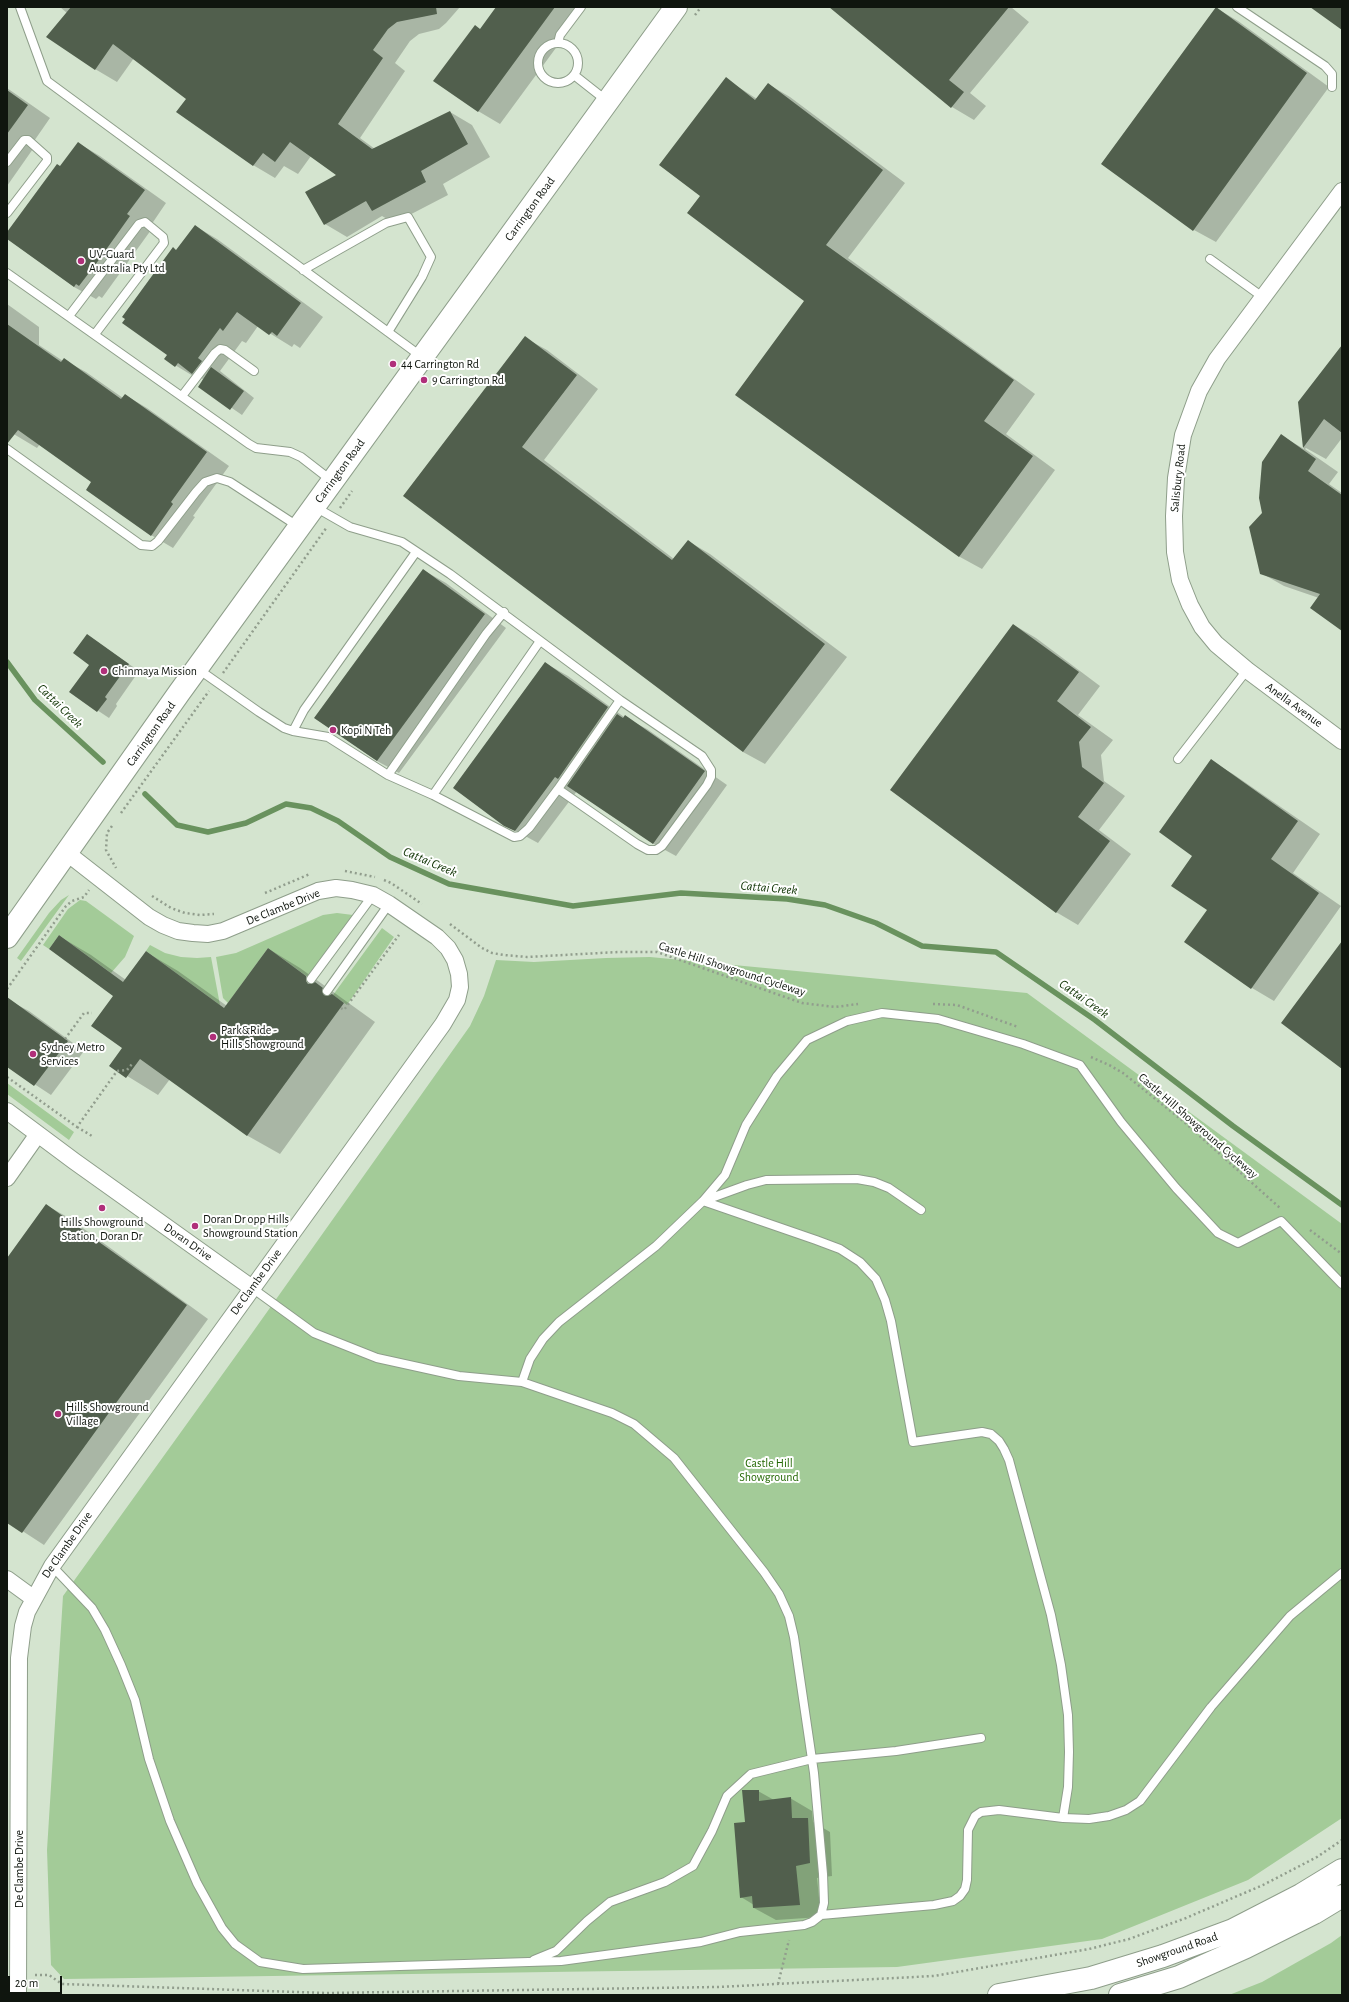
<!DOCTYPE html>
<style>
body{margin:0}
#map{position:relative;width:1349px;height:2002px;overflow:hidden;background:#d4e4cf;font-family:"Alegreya Sans",sans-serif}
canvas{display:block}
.frame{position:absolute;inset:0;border:8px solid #0f150e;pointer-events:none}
.scale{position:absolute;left:8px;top:1976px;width:54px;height:18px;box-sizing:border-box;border:2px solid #0f150e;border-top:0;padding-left:5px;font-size:12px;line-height:14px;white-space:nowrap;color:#0f150e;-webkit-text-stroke:3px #fff;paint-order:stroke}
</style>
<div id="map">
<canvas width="1349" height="2002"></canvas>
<div class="frame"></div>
<div class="scale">20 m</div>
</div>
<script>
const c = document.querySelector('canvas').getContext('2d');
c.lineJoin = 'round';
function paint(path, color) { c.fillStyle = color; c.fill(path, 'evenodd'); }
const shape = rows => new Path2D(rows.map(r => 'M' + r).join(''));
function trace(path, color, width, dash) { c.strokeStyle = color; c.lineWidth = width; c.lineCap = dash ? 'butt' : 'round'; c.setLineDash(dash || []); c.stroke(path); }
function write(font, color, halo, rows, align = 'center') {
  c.font = font + ' "Alegreya Sans",sans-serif'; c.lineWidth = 4; c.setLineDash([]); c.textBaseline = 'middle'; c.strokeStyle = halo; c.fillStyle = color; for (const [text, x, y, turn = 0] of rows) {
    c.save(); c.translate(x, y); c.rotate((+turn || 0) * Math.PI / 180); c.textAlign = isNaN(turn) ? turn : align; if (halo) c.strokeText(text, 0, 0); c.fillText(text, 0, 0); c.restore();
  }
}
paint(shape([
 [69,895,21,961,17,958,49,913,61,900],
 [80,900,86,901,134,936,125,957,111,973,59,935,49,949,43,945,68,909],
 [337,913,353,915,309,978,268,948,228,1003,223,998,216,957,236,953,323,915],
 [382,928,394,937,347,1005,333,995],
 [150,945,165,953,181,957,197,958,211,957,220,1005,146,951],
 [650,957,1027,993,1342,1224,1342,1818,1248,1880,1102,1939,897,1967,64,1979,51,1965,47,1850,63,1596,245,1343,470,1026,484,996,496,960,534,962,606,958],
 [7,1083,74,1132,69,1140,7,1094],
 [1342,1935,1342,1995,1229,1995,1262,1982,1331,1943]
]), '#a3cb98');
paint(shape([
 [60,7,460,7,446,23,439,29,419,34,410,41,395,63,405,71,360,138,375,149,450,112,472,125,490,157,443,184,448,195,394,223,382,216,347,237,325,224,338,176,311,156,298,174,284,166,275,178,253,165,188,98,134,58,117,82,95,69,67,13],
 [498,7,586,7,500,124,478,111],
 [831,7,1011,7,1029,22,970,93,986,106,974,120,952,107],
 [1216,8,1238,21,1329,87,1216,242,1194,230],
 [726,79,757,99,768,84,790,97,905,183,848,258,1035,394,1006,434,1055,470,982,569,960,557,737,395,806,301,702,196],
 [7,88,50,118,32,144,35,146,7,186],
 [78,143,100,156,166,203,149,228,151,230,102,298,99,296,96,299,74,287,8,239],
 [195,226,217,239,323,317,300,348,294,344,292,347,258,326,246,343,242,341,220,371,254,398,242,415,200,386,203,379,199,377,198,379,165,359,168,355,177,251],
 [7,304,39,327,39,345,63,361,64,360,86,372,123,398,125,395,147,408,229,466,193,516,195,517,173,548,151,535,93,482,40,444,37,448,7,430],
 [525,338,547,350,598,389,544,460,674,559,688,541,710,554,847,657,765,764,743,752,404,496],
 [1342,346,1342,438,1326,459,1306,448,1305,449,1338,472,1329,484,1342,493,1342,630,1319,598,1284,586,1261,573,1263,513,1282,436,1304,449,1299,403],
 [423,570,446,583,506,628,399,773,377,761,315,718],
 [1014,625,1036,638,1100,686,1078,715,1113,740,1101,755,1104,781,1125,796,1099,830,1131,854,1078,925,1056,912],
 [87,635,139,671,116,704,117,706,109,718,70,692,90,665],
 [545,663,568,676,624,717,647,729,727,785,676,856,654,844,577,791,538,843,505,825],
 [1211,761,1233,774,1320,834,1293,873,1341,906,1274,1001,1252,988,1186,942,1208,910,1194,856],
 [59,936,91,955,126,980,146,952,178,971,227,1006,269,949,300,968,375,1022,280,1154,248,1136,170,1079,158,1095,111,1066,124,1048,115,995],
 [12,1002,29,1011,84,1051,51,1095,7,1066,7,1009],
 [46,1205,69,1218,208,1319,44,1545,7,1521,7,1260],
 [758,1791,774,1800,790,1798,812,1811,813,1822,830,1832,832,1876,817,1878,821,1917,776,1920,754,1908,754,1905,741,1897,746,1823]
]), '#0003');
trace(shape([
 [7,662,35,700,103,762],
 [145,794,177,825,208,832,246,823,286,804,311,808,338,821,390,857,449,884,573,906,681,893,787,899,825,905,876,923,922,946,996,952,1095,1020,1233,1126,1342,1205]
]), '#69925e', 5.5);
paint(shape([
 [71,7,436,7,437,14,397,22,388,29,373,50,383,58,338,124,372,149,450,111,468,144,421,171,426,182,372,211,366,201,324,225,305,192,336,175,290,142,275,162,263,153,253,166,176,112,186,99,113,44,95,70,46,37],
 [496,7,555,7,478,112,433,81,475,25,480,29],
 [829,7,1009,7,949,80,964,92,951,108],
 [1216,7,1307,73,1193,231,1101,164],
 [1310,7,1342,7,1342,30],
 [726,77,755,100,768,83,883,170,826,245,1014,380,984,421,1033,456,959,557,735,395,804,301,687,213,700,196,659,165],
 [7,90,28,105,7,134],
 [78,142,145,190,127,214,130,216,98,261,79,286,76,284,74,287,7,239,7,232,57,164,60,166],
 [195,225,301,303,277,336,272,332,269,335,237,312,223,331,220,328,198,358,202,361,192,374,178,363,175,367,164,359,167,355,122,323,125,319,122,317,173,247,176,250],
 [7,324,61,362,64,358,121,399,125,394,207,452,171,502,173,504,151,536,86,490,91,482,18,430,7,444],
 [525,336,577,375,522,447,672,560,688,540,825,644,743,752,403,496],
 [1342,345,1342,433,1324,419,1303,448,1298,402],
 [211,367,244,391,230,410,198,387],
 [1281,434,1316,459,1308,471,1342,495,1342,631,1310,608,1320,594,1260,574,1249,527,1262,513,1259,498,1262,462],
 [423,569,485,614,377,761,314,718],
 [1013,624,1079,672,1057,701,1091,727,1079,742,1082,767,1104,783,1078,817,1110,841,1056,913,890,790],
 [87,634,129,664,105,697,107,699,97,712,69,692,89,665,73,653],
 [545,662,608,707,558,779,555,777,515,831,504,826,453,788],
 [617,714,623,718,625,715,705,771,653,844,567,786],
 [1211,759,1298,821,1271,859,1319,893,1251,989,1184,942,1207,910,1171,886,1192,856,1159,832],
 [59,935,123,982,146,951,224,1008,268,948,306,976,306,981,308,984,315,982,323,988,322,991,324,995,327,996,332,994,344,1003,247,1136,140,1059,126,1078,109,1066,122,1048,91,1026,113,996,49,949],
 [1342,941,1342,1069,1281,1023],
 [7,997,68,1041,34,1086,7,1067],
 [46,1204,187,1305,22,1533,7,1523,7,1258],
 [742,1790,759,1790,759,1801,791,1797,792,1818,808,1818,810,1863,796,1866,800,1905,753,1908,752,1896,740,1898,734,1823,745,1822]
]), '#515f4d');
const service = shape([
 [20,7,47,81,422,357],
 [1237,7,1325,66,1332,74,1332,87],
 [558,43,560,35,581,7],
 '538 63a20 20 0 1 1 40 0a20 20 0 1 1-40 0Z',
 [574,75,607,101],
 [7,162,24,140,28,140,47,157,47,161,7,213],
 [1210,259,1264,298],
 [303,270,386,223,408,217,431,257,422,277,388,332],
 [7,273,249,444,256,448,290,452,301,457,332,481],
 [69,316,139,224,145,222,163,237,164,243,95,334],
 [182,396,215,353,220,349,225,350,254,371],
 [7,449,141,545,152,546,158,541,196,492,205,482,217,478,230,482,299,527],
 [198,669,259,712,284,728,293,731,328,737,388,775,433,795,514,837,520,836,529,828,558,789,637,844,648,850,656,850,662,846,707,785,711,777,711,770,702,756,620,700,450,574,402,542,350,527,315,507],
 [293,731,304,710,416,552],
 [1178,759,1247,670],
 [388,775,486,634,504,612],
 [558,789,620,700],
 [433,795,540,641],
 [311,979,373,895],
 [327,991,389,904],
 [252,1288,314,1333,377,1358,459,1376,522,1382,612,1413,634,1424,674,1458,764,1572,779,1594,789,1616,794,1637,814,1773,823,1874,824,1903,821,1915],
 [522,1382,530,1359,543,1339,559,1322,656,1246,703,1201,747,1185,766,1180,857,1179,874,1182,889,1188,921,1210],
 [52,1566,92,1608,105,1630,121,1665,135,1700,149,1759,170,1821,197,1883,222,1928,235,1944,260,1962,303,1969,561,1961,701,1942,740,1932,804,1925,812,1922,821,1915,934,1905,953,1901,960,1896,965,1889,967,1880,968,1830,975,1816,981,1812,999,1810,1063,1818,1089,1819,1109,1816,1126,1810,1140,1801,1211,1707,1290,1616,1342,1573],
 [1063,1818,1068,1787,1069,1752,1068,1715,1061,1665,1051,1615,1009,1460,1004,1449,999,1441,991,1434,982,1432,913,1442,891,1321,885,1300,876,1279,860,1262,840,1249,816,1240,703,1201,725,1175,746,1125,777,1076,807,1040,847,1021,882,1013,938,1019,1023,1044,1080,1065,1121,1122,1176,1188,1218,1233,1238,1243,1281,1221,1342,1284],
 [534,1960,556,1951,587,1921,610,1902,665,1882,693,1866,712,1831,727,1796,751,1774,812,1759,896,1751,981,1738]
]);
const minor = shape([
 [1342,191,1217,359,1199,391,1183,435,1176,478,1174,516,1175,552,1180,580,1190,605,1202,627,1216,644,1247,670,1342,741],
 [7,1111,74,1161,252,1288],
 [7,1178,38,1134],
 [7,1579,33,1598],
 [18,1995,19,1658,23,1626,27,1612,52,1566,443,1024,457,1000,460,987,459,974,455,960,448,948,437,937,389,904,373,895,352,890,336,888,318,891,223,931,208,934,193,933,178,931,163,925,149,917,67,853]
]);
const secondary = shape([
 [7,937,179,693,676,7]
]);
const primary = shape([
 [999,1995,1091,1978,1163,1956,1233,1930,1301,1895,1342,1870],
 [1120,1995,1179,1977,1246,1947,1314,1913,1342,1896]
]);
trace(service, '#8e9e8a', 10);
trace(minor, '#8e9e8a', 18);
trace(secondary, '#8e9e8a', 24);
trace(primary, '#8e9e8a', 24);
trace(shape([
 [695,15,701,7],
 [340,508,352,491],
 [223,673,327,527],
 [121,813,209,691],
 [112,826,107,833,106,850,116,868],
 [345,871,375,877],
 [384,880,391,883,422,904],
 [265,893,310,874],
 [152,896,171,908,185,913,200,915,214,914],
 [450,924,482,948,492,953,504,955,527,957,618,952,657,952,802,1003,835,1007,858,1004],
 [7,989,66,906,72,901,84,897,89,890],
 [933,1004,957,1005,1018,1027],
 [341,1008,344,1010,399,935],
 [65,1039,84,1013,92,1013],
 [1091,1057,1111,1066,1123,1073,1183,1121,1280,1208],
 [7,1077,77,1127,117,1071,127,1070,132,1064],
 [77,1127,92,1136],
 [1310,1230,1342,1254],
 [35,1975,49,1975,62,1984,326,1993,717,1987,934,1976,1089,1949,1129,1939,1186,1918,1263,1885,1317,1857,1342,1840],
 [778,1984,789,1940]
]), '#919d8d', 2.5, [2, 3]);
trace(service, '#fff', 8);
trace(minor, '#fff', 16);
trace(secondary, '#fff', 22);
trace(primary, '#fff', 22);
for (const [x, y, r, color] of [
 [81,261,4,"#b02f7a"],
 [393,364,4,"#b02f7a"],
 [424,380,4,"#b02f7a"],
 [104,671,4,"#b02f7a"],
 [333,730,4,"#b02f7a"],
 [213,1037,4,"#b02f7a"],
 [33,1054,4,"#b02f7a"],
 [102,1208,4,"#b02f7a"],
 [195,1226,4,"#b02f7a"],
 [58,1414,4,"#b02f7a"]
]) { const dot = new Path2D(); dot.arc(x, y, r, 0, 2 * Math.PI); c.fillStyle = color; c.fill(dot); trace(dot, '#fff', 1.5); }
write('12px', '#0f150e', '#fff', [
 ["Carrington Road",530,209,-54],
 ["Carrington Road",340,471,-54],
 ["Salisbury Road",1178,478,-84],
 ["Anella Avenue",1294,705,36],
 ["Carrington Road",151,734,-55],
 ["De Clambe Drive",283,907,-22],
 ["Castle Hill Showground Cycleway",732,969,18],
 ["Castle Hill Showground Cycleway",1198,1126,41],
 ["Doran Drive",188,1242,35],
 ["De Clambe Drive",256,1282,-54],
 ["De Clambe Drive",67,1545,-55],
 ["De Clambe Drive",19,1869,-90],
 ["Showground Road",1177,1950,-19]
]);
write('12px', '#0f150e', '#fff', [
 ["UV-Guard",89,254],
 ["Australia Pty Ltd",89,268],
 ["44 Carrington Rd",401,364],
 ["9 Carrington Rd",432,380],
 ["Chinmaya Mission",112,671],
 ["Kopi N Teh",341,730],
 ["Park&Ride -",221,1030],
 ["Hills Showground",221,1044],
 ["Sydney Metro",41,1047],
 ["Services",41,1061],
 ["Doran Dr opp Hills",203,1219],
 ["Showground Station",203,1233],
 ["Hills Showground",102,1222,"center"],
 ["Station, Doran Dr",102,1236,"center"],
 ["Hills Showground",66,1407],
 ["Village",66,1421]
], 'left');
write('12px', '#236803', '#fff', [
 ["Castle Hill",769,1463],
 ["Showground",769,1477]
]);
write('italic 13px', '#103404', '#fff', [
 ["Cattai Creek",60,706,44],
 ["Cattai Creek",430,862,23],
 ["Cattai Creek",769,888,5],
 ["Cattai Creek",1084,999,35]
]);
</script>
